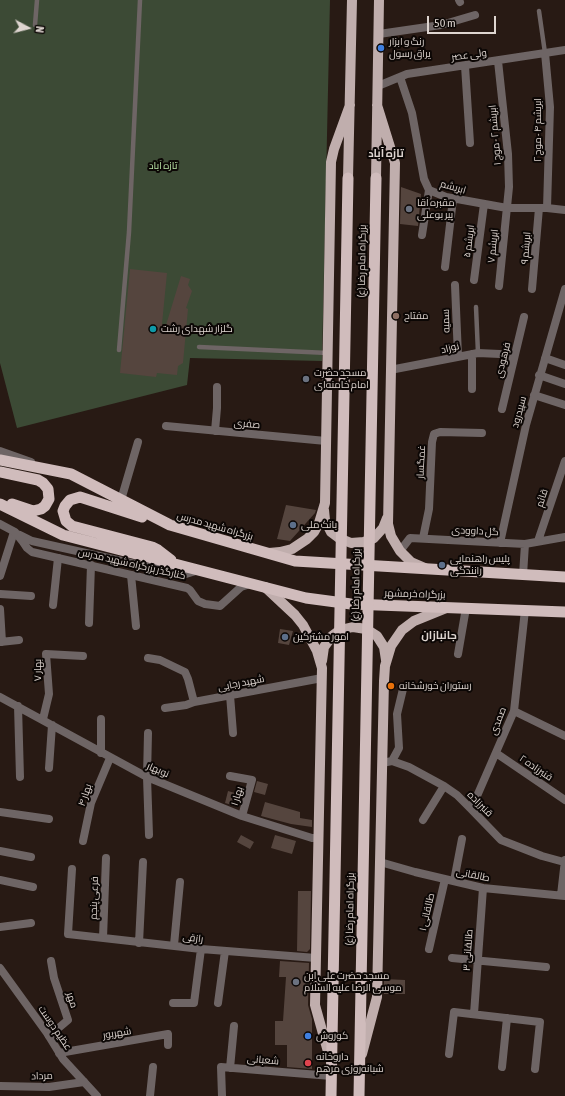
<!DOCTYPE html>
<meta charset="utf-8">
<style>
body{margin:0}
#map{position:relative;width:565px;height:1096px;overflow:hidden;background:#281a14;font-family:"Asap Condensed",sans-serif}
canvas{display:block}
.north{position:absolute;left:8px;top:8px;width:40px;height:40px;-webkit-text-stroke:3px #0c0705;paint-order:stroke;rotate:97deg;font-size:11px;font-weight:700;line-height:16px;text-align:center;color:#ded5d0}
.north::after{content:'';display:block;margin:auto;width:14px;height:18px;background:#ded5d0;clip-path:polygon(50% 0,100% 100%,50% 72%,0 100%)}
.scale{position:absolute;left:427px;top:16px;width:69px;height:18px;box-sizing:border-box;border:2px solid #ded5d0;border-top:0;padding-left:5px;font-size:12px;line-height:14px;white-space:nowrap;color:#ded5d0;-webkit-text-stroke:3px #0c0705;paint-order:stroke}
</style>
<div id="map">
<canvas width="565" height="1096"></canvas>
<div class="north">N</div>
<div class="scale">50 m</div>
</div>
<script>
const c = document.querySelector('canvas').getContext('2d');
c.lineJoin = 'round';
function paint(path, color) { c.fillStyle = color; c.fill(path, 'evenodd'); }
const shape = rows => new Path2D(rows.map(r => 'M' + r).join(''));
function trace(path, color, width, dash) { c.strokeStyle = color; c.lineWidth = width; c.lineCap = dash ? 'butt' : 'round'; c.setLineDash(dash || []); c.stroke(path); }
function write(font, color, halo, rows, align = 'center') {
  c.font = font + ' "Asap Condensed",Cairo,sans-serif'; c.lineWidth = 4; c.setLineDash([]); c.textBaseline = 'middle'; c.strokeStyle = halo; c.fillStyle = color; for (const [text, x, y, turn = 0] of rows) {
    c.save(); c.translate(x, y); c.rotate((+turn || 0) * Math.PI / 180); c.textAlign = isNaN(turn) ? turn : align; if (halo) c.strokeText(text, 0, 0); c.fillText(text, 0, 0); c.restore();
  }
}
paint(shape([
 [0,0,330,0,322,361,190,358,187,385,17,428,0,363]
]), '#3c4a35');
paint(shape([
 [401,187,421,194,418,226,400,224],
 [130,269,167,273,162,324,166,325,181,276,190,279,188,285,192,291,186,308,188,309,183,363,178,366,177,375,157,373,156,377,120,373],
 [286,505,316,510,315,513,290,541,277,539],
 [280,629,293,631,289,645,278,643],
 [257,781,268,784,265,795,254,792],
 [228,791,242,795,239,807,225,803],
 [265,802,300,812,300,818,312,820,312,827,291,824,261,816],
 [241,835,254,842,250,849,237,842],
 [275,835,296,841,292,854,271,848],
 [298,891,311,891,310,949,307,952,297,951],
 [280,961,309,963,308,1005,312,1019,312,1069,287,1067,287,1045,275,1045,275,1021,283,1021,286,977,279,977],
 [384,979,405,980,405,994,384,994]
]), '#55453e');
trace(shape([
 [539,11,545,53],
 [35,25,37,0],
 [476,307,478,353],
 [199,347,328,353],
 [119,350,129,232,140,0]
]), '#6e6565', 4.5);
trace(shape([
 [459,0,460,2],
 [379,34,441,25,475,15],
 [545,53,550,107,547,208],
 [498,61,508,154,509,187,499,286],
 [465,66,470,143],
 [400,77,412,113,424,179,429,190,446,197,507,208,547,208,565,210],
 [378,86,407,74,565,50],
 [422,235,429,190],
 [445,267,453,199],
 [474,280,484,204],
 [455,285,458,356],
 [532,289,539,208],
 [472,354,472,389],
 [545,358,565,365],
 [390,370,478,353,500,354,514,358],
 [539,375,565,384],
 [534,395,565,405],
 [502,409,524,317],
 [166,426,326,441],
 [215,431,217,408,217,387],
 [121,500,138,442],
 [423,538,429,509,432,442,434,434,440,432,482,433],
 [538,541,565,461],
 [500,543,526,425,565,289],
 [400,551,410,538,525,544,565,537],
 [131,575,136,626],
 [523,575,525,544],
 [0,576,14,532],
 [0,594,31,596],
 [53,605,58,558],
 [0,609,2,642],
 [89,623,91,565],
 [0,642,19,640],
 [458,654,466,608],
 [148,658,160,660,185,672,188,679,194,702],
 [230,695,233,733],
 [0,697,147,777,242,816,312,838,319,838],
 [18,706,20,777],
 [165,708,186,705,194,702,322,678],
 [514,711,565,736],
 [43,719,49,694,46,654,83,656],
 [148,733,147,777,149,835],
 [101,753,101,719],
 [496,753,565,800],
 [392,761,399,748,397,714,403,689],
 [382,763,392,761,409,767,444,786,457,795,470,808,501,840,542,856,564,862],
 [49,768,52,725],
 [230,776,252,780,242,816],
 [470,808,477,796,514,711,525,610],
 [0,812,49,819],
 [423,820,444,786],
 [83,841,91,803,110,758],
 [0,851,31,857],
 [380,862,415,872,483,888,565,896],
 [72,869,68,934,201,949,316,958],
 [0,880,33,887],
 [454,881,462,839],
 [561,895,565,860],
 [0,927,31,923],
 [103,938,106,858],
 [139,943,143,862],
 [174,945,180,882],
 [429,949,445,879],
 [452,958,546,967],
 [173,1003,194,1003,201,949],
 [218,1003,225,951],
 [474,1014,483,888],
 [49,1036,68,1020,54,978,51,961],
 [59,1053,168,1034,168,1045],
 [449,1054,454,1012,540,1022,535,1069],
 [502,1067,507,1018],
 [230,1068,234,1026],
 [0,1086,49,1087,84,1082],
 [150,1096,153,1067],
 [222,1096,221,1067,331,1076]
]), '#6e6565', 8);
trace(shape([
 [0,451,31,462],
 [0,524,15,532,23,542,27,548,32,552,187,588,190,590,198,601,205,604,220,606,241,587,250,584],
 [20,535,32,541,180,574,186,574,199,570],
 [0,968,47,1033,63,1059,97,1096]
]), '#6e6565', 8);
trace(shape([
 [377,105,395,163,388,524,391,536,400,551,411,562,425,568],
 [348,178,352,0],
 [376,178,379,0],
 [324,510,325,520,331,532,339,538,351,543,364,542,374,538,383,528,387,518],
 [269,553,280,552,292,549,307,539,314,532,319,523,325,503,331,162,334,149,350,105],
 [265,587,295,615,303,625,317,651,322,668,315,1005,330,1059],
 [322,661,324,647,332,636,340,630,353,627,366,629,377,636,384,647,386,660],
 [362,1054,377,997,384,681,385,666,391,646,402,630,414,621,446,608]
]), '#c0aead', 10);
trace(shape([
 [0,460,71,474,170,525,295,561,565,577],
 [0,472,38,480,43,483,48,489,49,499,45,506,41,509,33,511,12,504],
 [0,504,63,535,306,598,351,604,565,612],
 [142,517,80,497,70,500,65,506,63,511,66,521,72,526,152,547,158,550,171,560],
 [331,1096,333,986],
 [359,1096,361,987]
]), '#d0bcbc', 11);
trace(shape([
 [333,986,348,178],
 [361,987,376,178]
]), '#d0bcbc', 11);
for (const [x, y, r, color] of [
 [381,48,4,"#3f7fe0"],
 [409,209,4,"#6b7280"],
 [396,316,4,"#8d6e63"],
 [153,329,4,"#0f9aa8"],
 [306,379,4,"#6b7280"],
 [293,525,4,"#5c6f8a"],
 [442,565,4,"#5c6f8a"],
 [285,637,4,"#5c6f8a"],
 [391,686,4,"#e8710a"],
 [296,982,4,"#6b7280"],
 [308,1036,4,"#3f7fe0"],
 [308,1063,4,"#e0444e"]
]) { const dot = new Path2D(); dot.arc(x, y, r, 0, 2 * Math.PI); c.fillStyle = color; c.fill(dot); trace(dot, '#0c0705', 1.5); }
write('10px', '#ded5d0', '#0c0705', [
 ["رنگ و ابزار",389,42],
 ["یراق رسول",389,54],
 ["مقبره آقا",417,203],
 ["پیر بوعلی",417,215],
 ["مفتاح",404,316],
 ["گلزار شهدای رشت",161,329],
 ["مسجد حضرت",314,373],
 ["امام خامنه‌ای",314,385],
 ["بانک ملی",301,525],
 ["پلیس راهنمایی",450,559],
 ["رانندگی",450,571],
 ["امور مشترکین",293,637],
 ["رستوران خورشخانه",399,686],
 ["مسجد حضرت علی ابن",304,976],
 ["موسی الرضا علیه السلام",304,988],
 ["کوروش",316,1036],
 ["داروخانه",316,1057],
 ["شبانه‌روزی مرهم",316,1069]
], 'left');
write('10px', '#ded5d0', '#0c0705', [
 ["ولی عصر",469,55,-8],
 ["ابریشم ۴ - موج ۲",538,130,-90],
 ["ابریشم ۲ - موج ۱",495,135,-95],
 ["ابریشم",453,187,16],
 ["ابریشم ۵",469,241,-83],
 ["ابریشم ۷",493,246,-84],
 ["ابریشم ۹",526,248,-85],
 ["بزرگراه امام رضا (ع)",362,261,-89],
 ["سمیه",446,321,-92],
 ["نوزاد",450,348,-14],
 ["فرهودی",503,360,-76],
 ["سپیدرود",519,412,-75],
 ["صفری",247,424,5],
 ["غمگسار",421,462,-87],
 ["قائم",542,498,-72],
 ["بزرگراه شهید مدرس",215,526,16],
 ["گل داوودی",475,531,3],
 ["کنارگذر بزرگراه شهید مدرس",132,564,13],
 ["بزرگراه امام رضا (ع)",356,585,-89],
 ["بزرگراه خرمشهر",415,594,2],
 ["بهار ۷",38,670,-90],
 ["شهید رجایی",241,683,-11],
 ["صمدی",498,721,-69],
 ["قنبرزاده ۲",536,768,34],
 ["نوبهار",158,770,23],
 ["بهار ۴",85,795,-71],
 ["بهار ۱",237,796,-73],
 ["قنبرزاده",480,804,45],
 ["طالقانی",473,875,11],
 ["فرعی پنجم",94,898,-88],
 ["بزرگراه امام رضا (ع)",350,909,-89],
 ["طالقانی ۱",427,912,-77],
 ["رازقی",193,938,7],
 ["طالقانی ۳",468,950,-86],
 ["مهر",72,1000,73],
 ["عظیم دوست",55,1028,56],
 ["شهریور",117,1033,-9],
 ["شعبانی",263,1060,5],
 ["مرداد",42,1076,-2]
]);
write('10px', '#b8e2a5', '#0c0705', [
 ["تازه آباد",163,166]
]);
write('bold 11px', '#ded5d0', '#0c0705', [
 ["تازه آباد",386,154],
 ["جانبازان",439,636]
]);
</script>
